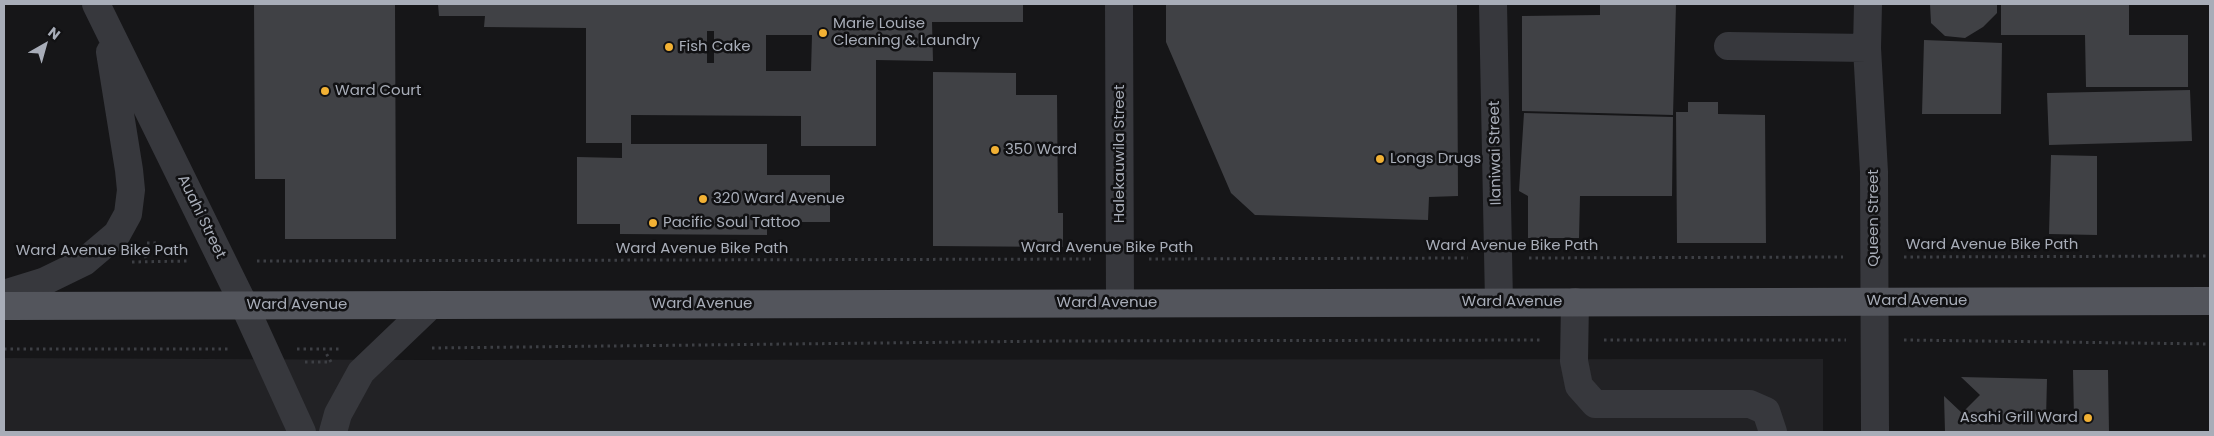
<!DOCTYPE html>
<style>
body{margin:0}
#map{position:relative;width:2214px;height:436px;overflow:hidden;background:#161618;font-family:Poppins,sans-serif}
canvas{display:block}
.frame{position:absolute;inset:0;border:5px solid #a8adb8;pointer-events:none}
.north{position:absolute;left:20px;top:20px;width:50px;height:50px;-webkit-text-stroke:4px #111113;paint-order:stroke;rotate:38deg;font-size:14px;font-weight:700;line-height:20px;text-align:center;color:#a8adb8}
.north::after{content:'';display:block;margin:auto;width:18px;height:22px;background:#a8adb8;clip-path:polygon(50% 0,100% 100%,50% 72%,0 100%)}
</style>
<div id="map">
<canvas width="2214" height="436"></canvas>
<div class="frame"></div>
<div class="north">N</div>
</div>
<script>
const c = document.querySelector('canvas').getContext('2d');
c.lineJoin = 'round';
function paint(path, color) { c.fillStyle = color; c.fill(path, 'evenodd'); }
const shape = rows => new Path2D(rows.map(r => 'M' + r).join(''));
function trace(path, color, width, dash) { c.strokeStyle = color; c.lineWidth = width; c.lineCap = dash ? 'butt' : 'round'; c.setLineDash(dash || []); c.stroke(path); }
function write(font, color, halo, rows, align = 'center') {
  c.font = font + ' Poppins,sans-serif'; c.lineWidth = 5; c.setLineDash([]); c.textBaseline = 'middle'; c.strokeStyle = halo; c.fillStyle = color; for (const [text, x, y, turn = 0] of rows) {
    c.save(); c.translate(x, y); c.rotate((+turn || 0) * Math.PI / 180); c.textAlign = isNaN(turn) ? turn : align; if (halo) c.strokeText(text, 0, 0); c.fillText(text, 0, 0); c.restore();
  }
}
paint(shape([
 [4,358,413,360,1823,359,1823,432,4,432]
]), '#222225');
paint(shape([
 [254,4,395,4,396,239,285,239,285,179,255,179],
 [438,4,1023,4,1023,22,932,22,933,61,876,60,876,146,801,146,801,116,631,115,631,144,767,144,767,175,830,175,830,222,767,222,767,235,620,234,620,224,577,224,577,157,622,158,622,143,586,143,586,28,484,27,485,16,439,16],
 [707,31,714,31,714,63,707,63],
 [766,35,812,35,811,71,766,71],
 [1166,4,1457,4,1458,196,1429,197,1428,220,1255,215,1231,193,1166,42],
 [1600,4,1676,4,1673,115,1522,111,1522,16,1600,15],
 [1930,4,1997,4,1997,13,1983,27,1965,38,1945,36,1931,23],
 [2001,4,2129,4,2129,35,2188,35,2188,87,2086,87,2085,35,2001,35],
 [1924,40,2002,43,2001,114,1922,114],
 [933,72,1016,73,1016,95,1057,95,1058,213,1063,213,1063,247,933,246],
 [2190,90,2192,141,2049,145,2047,93],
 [1688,102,1718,102,1718,114,1765,115,1766,243,1677,243,1676,112,1688,112],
 [1524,113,1673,117,1672,196,1580,196,1579,238,1528,238,1528,196,1519,191],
 [2051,155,2097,156,2097,235,2049,234],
 [2073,370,2108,370,2109,432,1945,432,1944,396,1962,413,1980,395,1961,377,2047,379,2046,419,2074,418]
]), '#404145');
trace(shape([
 [147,243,157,243],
 [143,250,146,258],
 [1904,257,2210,256],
 [1529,258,1843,257],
 [1149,259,1468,258],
 [257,261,1091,259],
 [132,262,188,261],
 [1604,340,1846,340],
 [1904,340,2210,344],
 [432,348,1058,341,1543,340],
 [4,349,231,349],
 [297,349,341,349],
 [305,362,331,362,326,353]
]), '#3d3f44', 3, [2.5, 4]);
trace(shape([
 [96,4,244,305,302,432],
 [1119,4,1120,303],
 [1493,4,1499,302],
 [1868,4,1867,48,1874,172,1875,432],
 [1728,46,1867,48],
 [4,294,43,282,84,262,117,234,128,214,131,190,129,170,110,52],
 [1575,302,1574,361,1579,386,1595,404,1750,404,1766,411,1773,432],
 [333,432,338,414,361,372,431,305]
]), '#37383d', 28);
trace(shape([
 [4,306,2210,301]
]), '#53555c', 28);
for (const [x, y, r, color] of [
 [823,33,5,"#f2b134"],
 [669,47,5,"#f2b134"],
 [325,91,5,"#f2b134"],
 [995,150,5,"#f2b134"],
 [1380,159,5,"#f2b134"],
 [703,199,5,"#f2b134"],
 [653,223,5,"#f2b134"],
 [2088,418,5,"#f2b134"]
]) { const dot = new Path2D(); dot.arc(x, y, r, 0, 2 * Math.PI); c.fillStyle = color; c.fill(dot); trace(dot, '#111113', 2); }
write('15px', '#a8adb8', '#111113', [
 ["Marie Louise",833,24],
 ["Cleaning & Laundry",833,41],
 ["Fish Cake",679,47],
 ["Ward Court",335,91],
 ["350 Ward",1005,150],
 ["Longs Drugs",1390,159],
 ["320 Ward Avenue",713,199],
 ["Pacific Soul Tattoo",663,223],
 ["Asahi Grill Ward",2078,418,"right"]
], 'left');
write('15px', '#a8adb8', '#111113', [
 ["Ilaniwai Street",1496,153,-91],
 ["Halekauwila Street",1120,154,-90],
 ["Auahi Street",201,217,64],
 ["Queen Street",1874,218,-90],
 ["Ward Avenue Bike Path",1992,245],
 ["Ward Avenue Bike Path",1512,246],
 ["Ward Avenue Bike Path",1107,248],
 ["Ward Avenue Bike Path",702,249],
 ["Ward Avenue Bike Path",102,251],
 ["Ward Avenue",1917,301],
 ["Ward Avenue",1512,302],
 ["Ward Avenue",1107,303],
 ["Ward Avenue",702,304],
 ["Ward Avenue",297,305]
]);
</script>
